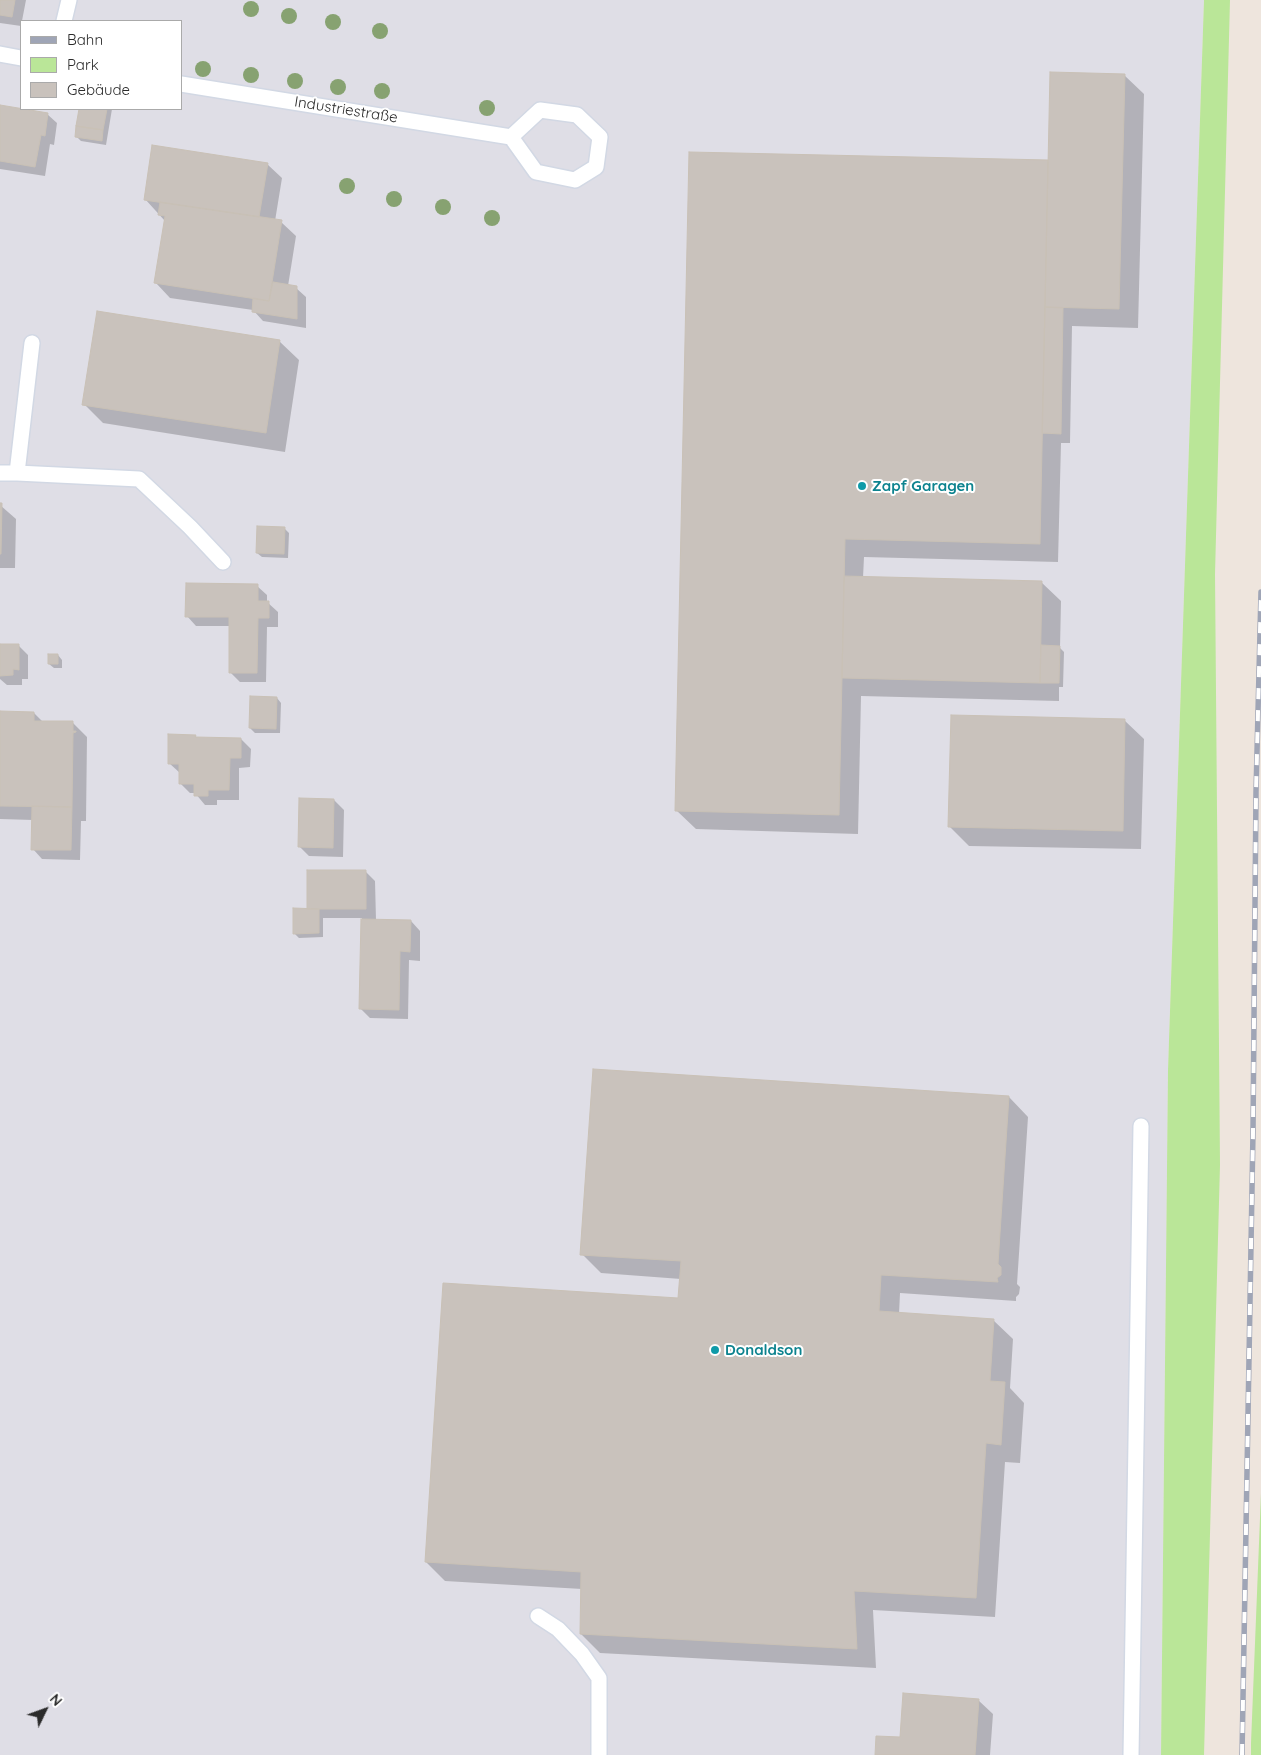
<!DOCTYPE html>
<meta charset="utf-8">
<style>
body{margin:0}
#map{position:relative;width:1261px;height:1755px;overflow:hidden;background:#eee5dd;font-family:Quicksand,sans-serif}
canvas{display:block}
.legend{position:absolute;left:20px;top:20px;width:162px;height:90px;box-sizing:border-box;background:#fff;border:1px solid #aaa;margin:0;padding:6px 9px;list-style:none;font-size:15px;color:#2b2b2b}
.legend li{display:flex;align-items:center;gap:10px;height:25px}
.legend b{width:25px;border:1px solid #aaa}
.north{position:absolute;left:20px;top:1685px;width:50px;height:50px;-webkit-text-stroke:4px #fff;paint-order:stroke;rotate:48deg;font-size:14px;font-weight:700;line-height:20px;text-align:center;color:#2b2b2b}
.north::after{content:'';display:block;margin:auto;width:18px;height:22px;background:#2b2b2b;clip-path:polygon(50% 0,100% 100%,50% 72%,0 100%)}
</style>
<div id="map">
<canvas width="1261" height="1755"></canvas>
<ul class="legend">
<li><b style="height:6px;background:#9fa5b6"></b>Bahn</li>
<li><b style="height:14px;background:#bae698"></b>Park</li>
<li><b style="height:14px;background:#c9c2bc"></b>Gebäude</li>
</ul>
<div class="north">N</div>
</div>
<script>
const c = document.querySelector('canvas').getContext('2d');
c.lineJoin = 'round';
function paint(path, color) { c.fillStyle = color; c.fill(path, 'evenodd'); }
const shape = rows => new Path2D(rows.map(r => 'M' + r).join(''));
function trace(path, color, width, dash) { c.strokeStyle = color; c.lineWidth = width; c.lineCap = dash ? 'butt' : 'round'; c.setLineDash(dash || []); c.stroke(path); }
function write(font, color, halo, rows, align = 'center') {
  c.font = font + ' Quicksand,sans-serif'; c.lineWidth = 4; c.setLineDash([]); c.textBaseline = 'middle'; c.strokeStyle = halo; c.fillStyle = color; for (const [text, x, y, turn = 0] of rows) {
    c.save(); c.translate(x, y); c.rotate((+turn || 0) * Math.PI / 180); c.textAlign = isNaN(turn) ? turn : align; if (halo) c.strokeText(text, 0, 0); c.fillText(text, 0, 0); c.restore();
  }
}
paint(shape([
 [0,0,1204,0,1168,1070,1161,1755,0,1755],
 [21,21,181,21,181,109,21,109]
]), '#dfdee6');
paint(shape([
 [1204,0,1230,0,1215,574,1220,1165,1204,1755,1161,1755,1168,1070],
 [1261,1493,1261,1755,1251,1755,1251,1743]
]), '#bae698');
paint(shape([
 [0,0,26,0,21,26,0,23],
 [1124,75,1144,94,1138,328,1072,326,1070,443,1061,443,1058,562,864,557,863,578,1041,582,1061,601,1060,648,1064,652,1063,687,1059,687,1059,701,861,696,858,834,696,829,676,810,691,153,1049,162],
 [0,106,47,114,57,123,54,145,50,144,45,176,0,169],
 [80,109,112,109,106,145,81,141,76,136],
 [267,164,282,178,275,221,281,222,296,236,288,286,296,288,306,297,306,328,263,321,253,310,170,298,156,283,165,221,145,199],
 [279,341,299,360,285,452,103,423,84,404],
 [0,505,16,519,15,568,0,568],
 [284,528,289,533,288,558,262,557,257,553],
 [257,586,267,595,267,602,278,612,278,627,267,627,266,682,240,682,230,672,231,626,196,626,187,616],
 [0,646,19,646,28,655,28,679,22,679,22,685,7,685,0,679],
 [58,655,62,660,62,668,54,668,49,664],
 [277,698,281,703,280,733,255,733,250,728],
 [0,712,34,713,43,722,73,723,87,737,86,821,81,821,80,860,42,859,33,849,33,820,0,819],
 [1124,720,1144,739,1141,849,969,846,950,827],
 [195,736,198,738,241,739,251,749,250,767,239,768,239,800,217,800,217,805,205,805,195,793,190,793,180,783,180,773,169,763],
 [334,800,344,810,343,857,309,856,299,846],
 [365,871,375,881,376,920,411,921,420,931,420,961,409,960,408,1019,370,1018,360,1008,362,918,323,918,323,937,299,938,294,933,309,910],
 [594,1070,1009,1097,1028,1117,1017,1284,1020,1287,1019,1294,1016,1297,1016,1301,900,1293,899,1314,993,1320,1013,1339,1010,1388,1024,1403,1020,1463,1005,1462,995,1617,873,1610,876,1668,600,1653,581,1634,582,1589,445,1581,426,1562,680,1300,681,1279,601,1273,582,1254],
 [978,1700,993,1714,990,1755,876,1755,901,1739]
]), '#0003');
const building = shape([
 [0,0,15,0,12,17,0,15,0,0],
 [1050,72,1125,74,1119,309,1045,307,1050,72],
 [0,105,48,113,45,136,41,135,35,167,0,161,0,105],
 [79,109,107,109,103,130,76,126,79,109],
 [76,126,103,130,102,141,75,137,76,126],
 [152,145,268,163,259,217,144,200,152,145],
 [689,152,1048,160,1040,544,845,539,839,815,675,811,689,152],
 [160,202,282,220,269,301,154,283,165,216,158,215,160,202],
 [273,282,297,286,297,319,252,312,253,298,269,301,273,282],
 [1045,307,1063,308,1061,434,1042,433,1045,307],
 [97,311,280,340,266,433,82,405,97,311],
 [0,503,2,503,1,554,0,554,0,503],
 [257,526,285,527,284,554,256,553,257,526],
 [844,576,1042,581,1040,683,842,678,844,576],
 [186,583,258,584,258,601,269,601,269,618,258,618,257,673,229,673,229,617,185,617,186,583],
 [0,644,19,644,19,670,13,669,13,675,0,676,0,644],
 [1041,645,1060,646,1059,683,1040,683,1041,645],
 [48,654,58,654,58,664,48,664,48,654],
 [250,696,277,697,276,729,249,728,250,696],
 [0,711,34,712,34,721,73,721,73,731,76,731,76,732,73,733,72,807,0,806,0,711],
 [951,715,1125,719,1123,831,948,827,951,715],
 [168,734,196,735,195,737,241,738,241,758,230,758,229,790,208,790,208,796,194,796,194,784,179,784,179,764,168,764,168,734],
 [299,798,334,799,333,848,298,847,299,798],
 [32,806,72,807,71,850,31,850,32,806],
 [307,870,366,870,366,909,307,909,307,870],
 [293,908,319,909,319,933,293,934,293,908],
 [361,919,411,920,410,952,400,951,399,1010,359,1009,361,919],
 [593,1069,1009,1096,998,1264,1001,1267,1001,1275,997,1278,998,1282,881,1275,879,1311,994,1319,990,1381,1005,1382,1001,1445,986,1443,976,1598,854,1591,857,1649,580,1634,581,1572,425,1562,443,1283,678,1298,681,1261,580,1255,593,1069],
 [903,1693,979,1699,975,1755,875,1755,876,1736,900,1737,903,1693]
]);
paint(building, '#c9c2bc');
trace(building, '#c9c1b6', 1);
const lane = shape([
 [64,21,69,0],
 [0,54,21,58],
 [181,84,511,137,536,172,575,180,596,167,600,137,577,115,540,110,511,137],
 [0,473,17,473,32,343],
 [17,473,139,479,190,527,223,562],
 [538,1616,558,1629,582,1654,599,1678,599,1755],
 [1131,1755,1141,1126]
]);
trace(lane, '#d2d8e4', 18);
trace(lane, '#fff', 15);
const rail = shape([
 [1242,1755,1253,1132,1256,792,1261,592]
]);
trace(rail, '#9fa5b6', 5.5);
trace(rail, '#fff', 4, [11]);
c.fillStyle = '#87a271';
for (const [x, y] of [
 [251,9],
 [289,16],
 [333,22],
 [380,31],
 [203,69],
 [251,75],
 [295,81],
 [338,87],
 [382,91],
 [487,108],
 [347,186],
 [394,199],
 [443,207],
 [492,218]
]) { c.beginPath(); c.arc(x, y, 8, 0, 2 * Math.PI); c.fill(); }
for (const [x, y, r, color] of [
 [862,486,5,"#0f9aa8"],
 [715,1350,5,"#0f9aa8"]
]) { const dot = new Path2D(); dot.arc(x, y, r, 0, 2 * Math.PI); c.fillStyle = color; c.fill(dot); trace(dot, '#fff', 2); }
write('15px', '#2b2b2b', '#fff', [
 ["Industriestraße",346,110,9]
]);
write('bold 15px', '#0d838f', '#fff', [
 ["Zapf Garagen",872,486],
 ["Donaldson",725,1350]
], 'left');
</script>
